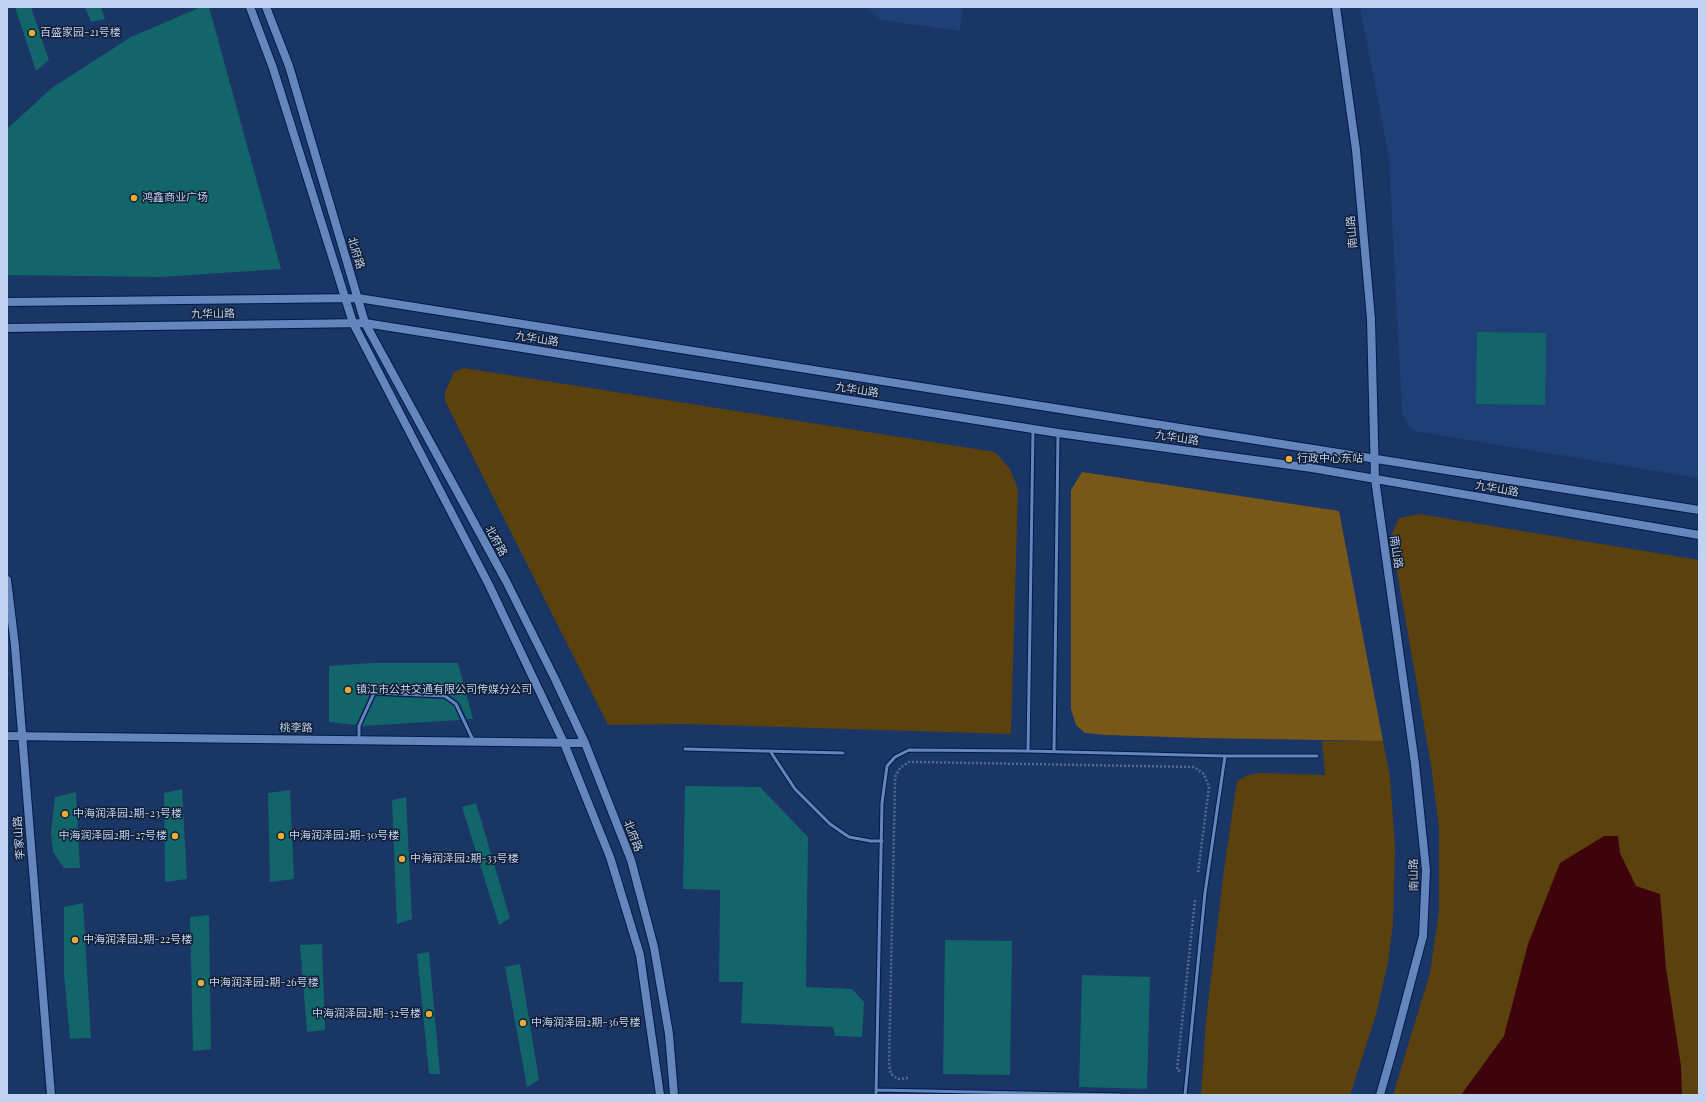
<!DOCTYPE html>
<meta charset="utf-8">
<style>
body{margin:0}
#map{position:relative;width:1706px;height:1102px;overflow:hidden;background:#193666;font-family:"Playfair Display",serif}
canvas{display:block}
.frame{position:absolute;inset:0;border:8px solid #c1d3f1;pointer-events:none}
</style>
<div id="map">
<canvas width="1706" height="1102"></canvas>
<div class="frame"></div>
</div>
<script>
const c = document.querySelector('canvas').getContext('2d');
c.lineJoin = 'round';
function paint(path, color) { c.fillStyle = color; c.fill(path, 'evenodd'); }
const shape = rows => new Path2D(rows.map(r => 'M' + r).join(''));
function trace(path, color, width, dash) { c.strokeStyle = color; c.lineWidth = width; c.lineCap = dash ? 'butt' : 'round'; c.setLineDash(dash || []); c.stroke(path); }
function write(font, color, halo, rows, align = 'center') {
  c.font = font + ' "Playfair Display","Noto Sans SC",serif'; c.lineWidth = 3; c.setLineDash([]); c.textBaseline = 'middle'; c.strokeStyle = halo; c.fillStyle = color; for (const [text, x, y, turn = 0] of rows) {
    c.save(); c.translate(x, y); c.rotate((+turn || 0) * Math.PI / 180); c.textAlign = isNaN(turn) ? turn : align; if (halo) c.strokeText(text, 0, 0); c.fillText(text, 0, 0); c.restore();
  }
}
paint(shape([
 [866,7,963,7,960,31,881,20],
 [1360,7,1699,7,1699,478,1416,431,1408,425,1402,413,1389,157]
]), '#1f4076');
paint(shape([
 [464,368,995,452,1010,469,1018,489,1011,734,685,724,608,725,445,401,445,392,454,372],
 [1419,514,1699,560,1699,1095,1393,1095,1430,973,1439,912,1439,828,1431,765,1391,537,1399,518],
 [1322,741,1383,741,1390,777,1395,847,1393,923,1388,962,1376,1015,1350,1095,1201,1095,1206,1020,1224,870,1237,781,1248,775,1260,773,1325,775]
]), '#5b410d');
paint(shape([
 [1082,472,1339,511,1383,741,1201,738,1106,735,1085,733,1076,725,1071,709,1071,490]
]), '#785818');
paint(shape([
 [1604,836,1618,836,1620,853,1636,886,1660,894,1666,968,1681,1066,1682,1095,1461,1095,1504,1036,1528,944,1560,863]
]), '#3e030b');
paint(shape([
 [15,7,31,7,49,60,36,71],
 [85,7,101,7,105,19,91,22],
 [201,7,209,7,281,269,161,277,8,275,7,129,53,87,131,37],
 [1477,332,1546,333,1545,405,1476,404],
 [372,663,458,663,473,719,467,719,459,702,446,693,374,690,371,692,356,725,329,722,329,666],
 [376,696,444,699,454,706,460,720,362,726],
 [685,786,760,787,808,837,806,987,852,989,864,1002,862,1037,835,1036,833,1027,741,1023,743,982,719,982,720,890,683,889],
 [182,789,187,879,165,882,164,793],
 [290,790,294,879,270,882,268,793],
 [76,792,80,868,64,868,53,852,51,832,55,797],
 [406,797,412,919,397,924,392,800],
 [476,803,510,918,499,925,462,807],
 [83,903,91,1038,70,1039,64,974,64,907],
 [209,915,211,1049,193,1051,190,917],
 [945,940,1012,941,1010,1075,943,1074],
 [322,944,325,1030,307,1032,300,945],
 [429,952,440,1074,429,1074,417,954],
 [520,964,539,1080,527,1087,505,967],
 [1082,975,1150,977,1147,1089,1079,1087]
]), '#126569');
const lane = shape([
 [359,740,359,726,374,693,445,696,456,704,473,740],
 [685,749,843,753],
 [770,751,795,789,830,824,849,837,871,841,882,841],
 [1028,751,1033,430],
 [1054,751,1058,433],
 [876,1090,1121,1095],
 [876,1095,882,803,887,766,895,757,909,750,1028,751,1225,756,1317,756],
 [1185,1095,1205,893,1225,756]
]);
const secondary = shape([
 [250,7,273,68,353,323,489,585,564,743,610,857,640,955,660,1095],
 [266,7,289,66,365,323,506,581,555,679,585,743,631,860,654,947,669,1034,674,1095],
 [1336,7,1356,150,1371,319,1375,479,1415,764,1426,870,1423,936,1392,1053,1380,1095],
 [7,302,358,298,1699,510],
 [7,328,365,323,1058,433,1312,468,1699,535],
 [7,580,15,646,51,1095],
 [7,736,585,743]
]);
trace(lane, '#011b49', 5);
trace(secondary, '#011b49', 10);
trace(shape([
 [1180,1071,1177,1070,1195,900],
 [908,1078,899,1079,895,1077,891,1074,889,1065,895,784,895,777,900,768,909,762,916,762,1194,767,1204,774,1209,787,1198,873]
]), '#516b95', 2.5, [2, 2]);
trace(lane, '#6486bc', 3);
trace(secondary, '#6486bc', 8);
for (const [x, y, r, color] of [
 [32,33,4,"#e7ac37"],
 [134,198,4,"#e7ac37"],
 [1289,459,4,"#e7ac37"],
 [348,690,4,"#e7ac37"],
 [65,814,4,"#e7ac37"],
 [175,836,4,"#e7ac37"],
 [281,836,4,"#e7ac37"],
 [402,859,4,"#e7ac37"],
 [75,940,4,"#e7ac37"],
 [201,983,4,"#e7ac37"],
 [429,1014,4,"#e7ac37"],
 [523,1023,4,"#e7ac37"]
]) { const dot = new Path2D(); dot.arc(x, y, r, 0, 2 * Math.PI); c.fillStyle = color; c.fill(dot); trace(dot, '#111e34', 1.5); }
write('11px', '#c1d3f1', '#111e34', [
 ["百盛家园-21号楼",40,33],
 ["鸿鑫商业广场",142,198],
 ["行政中心东站",1297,459],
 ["镇江市公共交通有限公司传媒分公司",356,690],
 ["中海润泽园2期-23号楼",73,814],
 ["中海润泽园2期-27号楼",167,836,"right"],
 ["中海润泽园2期-30号楼",289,836],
 ["中海润泽园2期-33号楼",410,859],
 ["中海润泽园2期-22号楼",83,940],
 ["中海润泽园2期-26号楼",209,983],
 ["中海润泽园2期-32号楼",421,1014,"right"],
 ["中海润泽园2期-36号楼",531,1023]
], 'left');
write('11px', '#c1d3f1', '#111e34', [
 ["南山路",1352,232,-95],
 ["北府路",356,253,73],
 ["九华山路",213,314,-1],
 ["九华山路",537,339,9],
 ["九华山路",857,390,9],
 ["九华山路",1177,438,8],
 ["九华山路",1497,489,10],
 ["北府路",496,541,61],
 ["南山路",1396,552,82],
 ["桃李路",296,728,1],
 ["北府路",633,836,69],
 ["李家山路",19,838,-94],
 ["南山路",1414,875,-91]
]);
</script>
